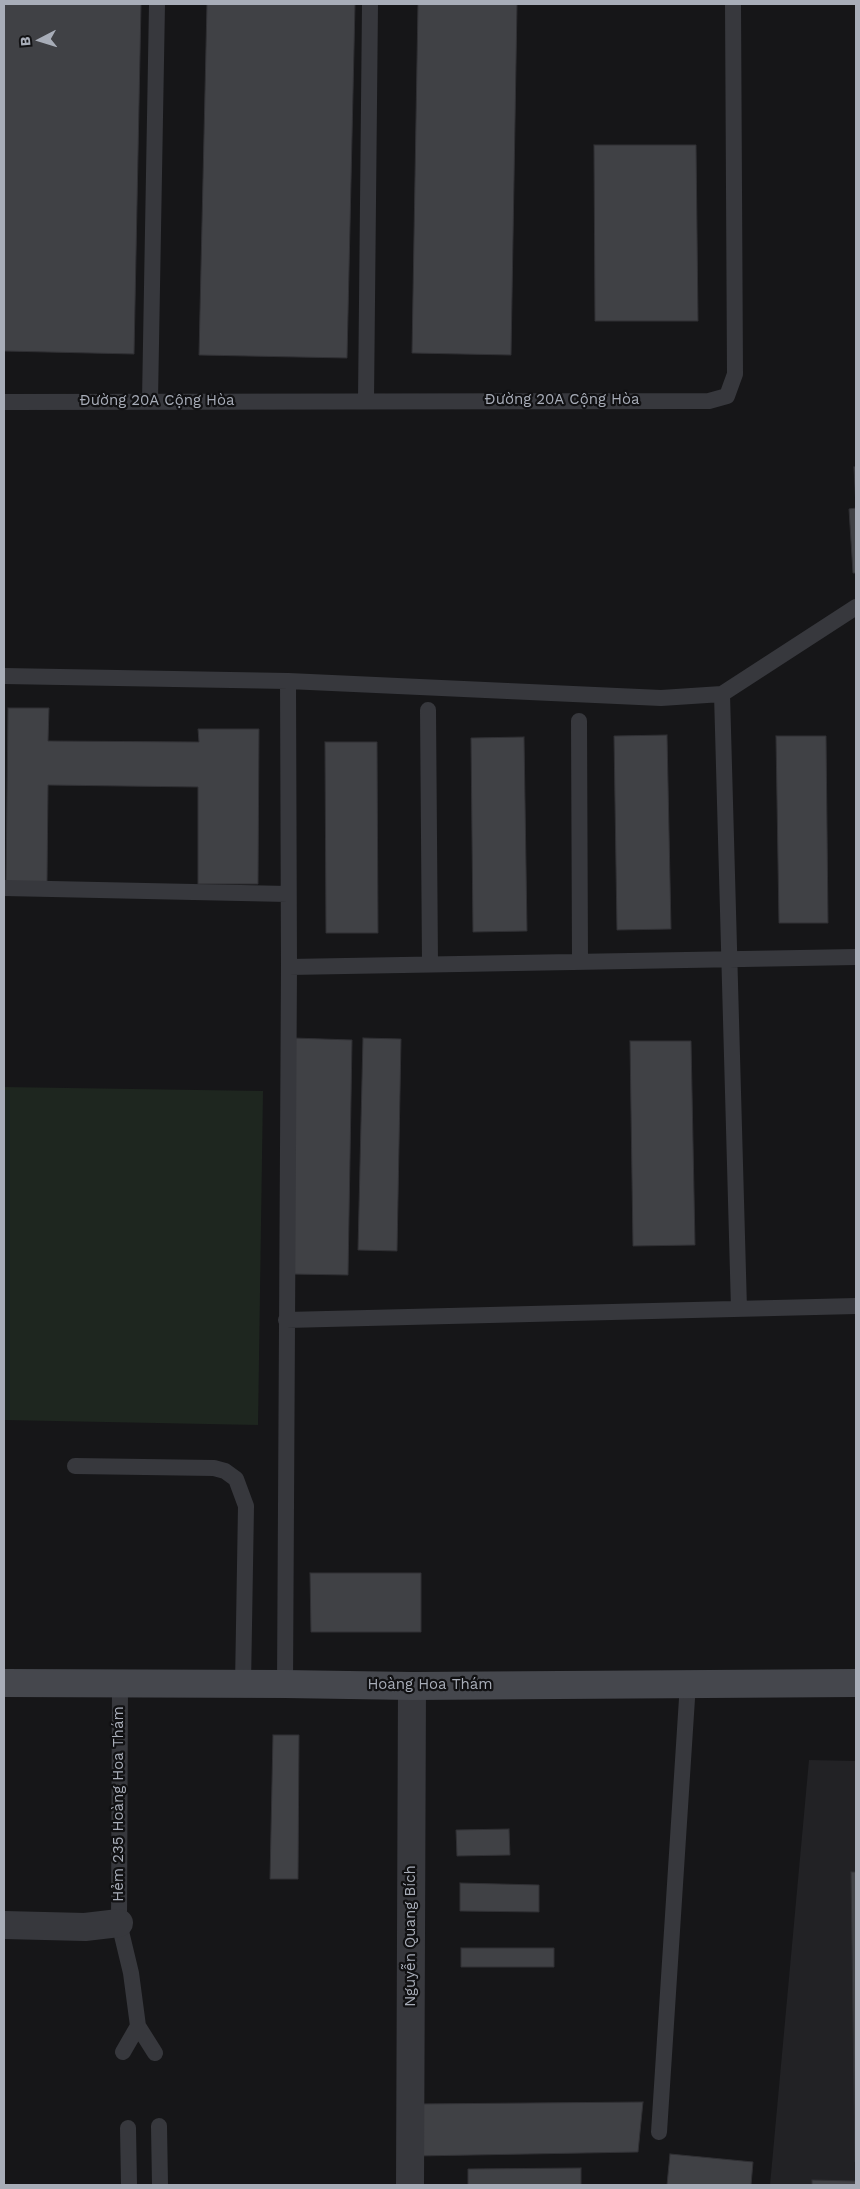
<!DOCTYPE html>
<meta charset="utf-8">
<style>
body{margin:0}
#map{position:relative;width:860px;height:2189px;overflow:hidden;background:#161618;font-family:"Work Sans",sans-serif}
canvas{display:block}
.frame{position:absolute;inset:0;border:5px solid #a8adb8;pointer-events:none}
.north{position:absolute;left:15px;top:15px;width:50px;height:50px;-webkit-text-stroke:4px #111113;paint-order:stroke;rotate:265deg;font-size:14px;font-weight:700;line-height:20px;text-align:center;color:#a8adb8}
.north::after{content:'';display:block;margin:auto;width:18px;height:22px;background:#a8adb8;clip-path:polygon(50% 0,100% 100%,50% 72%,0 100%)}
</style>
<div id="map">
<canvas width="860" height="2189"></canvas>
<div class="frame"></div>
<div class="north">B</div>
</div>
<script>
const c = document.querySelector('canvas').getContext('2d');
c.lineJoin = 'round';
function paint(path, color) { c.fillStyle = color; c.fill(path, 'evenodd'); }
const shape = rows => new Path2D(rows.map(r => 'M' + r).join(''));
function trace(path, color, width, dash) { c.strokeStyle = color; c.lineWidth = width; c.lineCap = dash ? 'butt' : 'round'; c.setLineDash(dash || []); c.stroke(path); }
function write(font, color, halo, rows, align = 'center') {
  c.font = font + ' "Work Sans",sans-serif'; c.lineWidth = 4.5; c.setLineDash([]); c.textBaseline = 'middle'; c.strokeStyle = halo; c.fillStyle = color; for (const [text, x, y, turn = 0] of rows) {
    c.save(); c.translate(x, y); c.rotate((+turn || 0) * Math.PI / 180); c.textAlign = isNaN(turn) ? turn : align; if (halo) c.strokeText(text, 0, 0); c.fillText(text, 0, 0); c.restore();
  }
}
paint(shape([
 [809,1760,856,1761,856,2185,770,2185]
]), '#222225');
paint(shape([
 [4,1087,263,1091,258,1425,4,1420]
]), '#1e261f');
const building = shape([
 [4,4,141,4,134,354,4,351,4,4],
 [207,4,355,4,347,358,199,355,207,4],
 [418,4,517,4,511,355,412,353,418,4],
 [594,145,696,145,698,321,595,321,594,145],
 [854,467,856,467,856,508,854,467],
 [856,508,856,573,853,573,849,509,856,508],
 [8,708,49,708,48,741,199,742,198,729,259,729,258,884,198,884,198,787,48,785,47,882,6,882,8,708],
 [667,735,671,929,617,930,614,736,667,735],
 [776,736,826,736,828,923,779,923,776,736],
 [524,737,527,931,473,932,471,738,524,737],
 [325,742,377,742,378,933,326,933,325,742],
 [294,1038,352,1040,348,1275,290,1274,294,1038],
 [363,1038,401,1039,397,1251,358,1250,363,1038],
 [630,1041,691,1041,695,1245,633,1246,630,1041],
 [310,1573,421,1573,421,1632,311,1632,310,1573],
 [273,1735,299,1735,298,1879,270,1879,273,1735],
 [509,1829,510,1855,457,1856,456,1830,509,1829],
 [851,1872,856,1872,856,2162,855,2162,851,1872],
 [460,1883,539,1885,539,1912,460,1911,460,1883],
 [461,1948,554,1948,554,1967,461,1967,461,1948],
 [643,2102,638,2152,417,2156,416,2104,643,2102],
 [670,2154,753,2162,751,2185,667,2185,670,2154],
 [581,2168,581,2185,468,2185,468,2169,581,2168],
 [812,2180,856,2181,856,2185,812,2185,812,2180]
]);
paint(building, '#404145');
trace(building, '#303034', 1);
trace(shape([
 [150,400,157,4],
 [366,400,370,4],
 [4,402,709,401,727,396,735,374,733,4],
 [4,676,288,681,661,698,722,694,856,607],
 [722,694,739,1309],
 [428,710,430,964],
 [579,721,580,961],
 [4,888,288,894],
 [289,967,856,957],
 [286,1320,856,1306],
 [75,1466,214,1468,225,1471,236,1479,246,1506,243,1685],
 [285,1684,289,967,288,681],
 [120,1685,119,1923,131,1973,138,2026,123,2052],
 [138,2026,155,2053],
 [159,2126,160,2185],
 [128,2128,129,2185],
 [659,2132,688,1683]
]), '#37383d', 16);
trace(shape([
 [4,1925,85,1927,119,1923],
 [410,2185,412,1686]
]), '#37383d', 28);
trace(shape([
 [4,1683,285,1684,412,1686,856,1683]
]), '#45474d', 28);
write('15px', '#a8adb8', '#111113', [
 ["Đường 20A Cộng Hòa",562,400],
 ["Đường 20A Cộng Hòa",157,401],
 ["Hoàng Hoa Thám",430,1685],
 ["Hẻm 235 Hoàng Hoa Thám",119,1804,-90],
 ["Nguyễn Quang Bích",411,1936,-90]
]);
</script>
